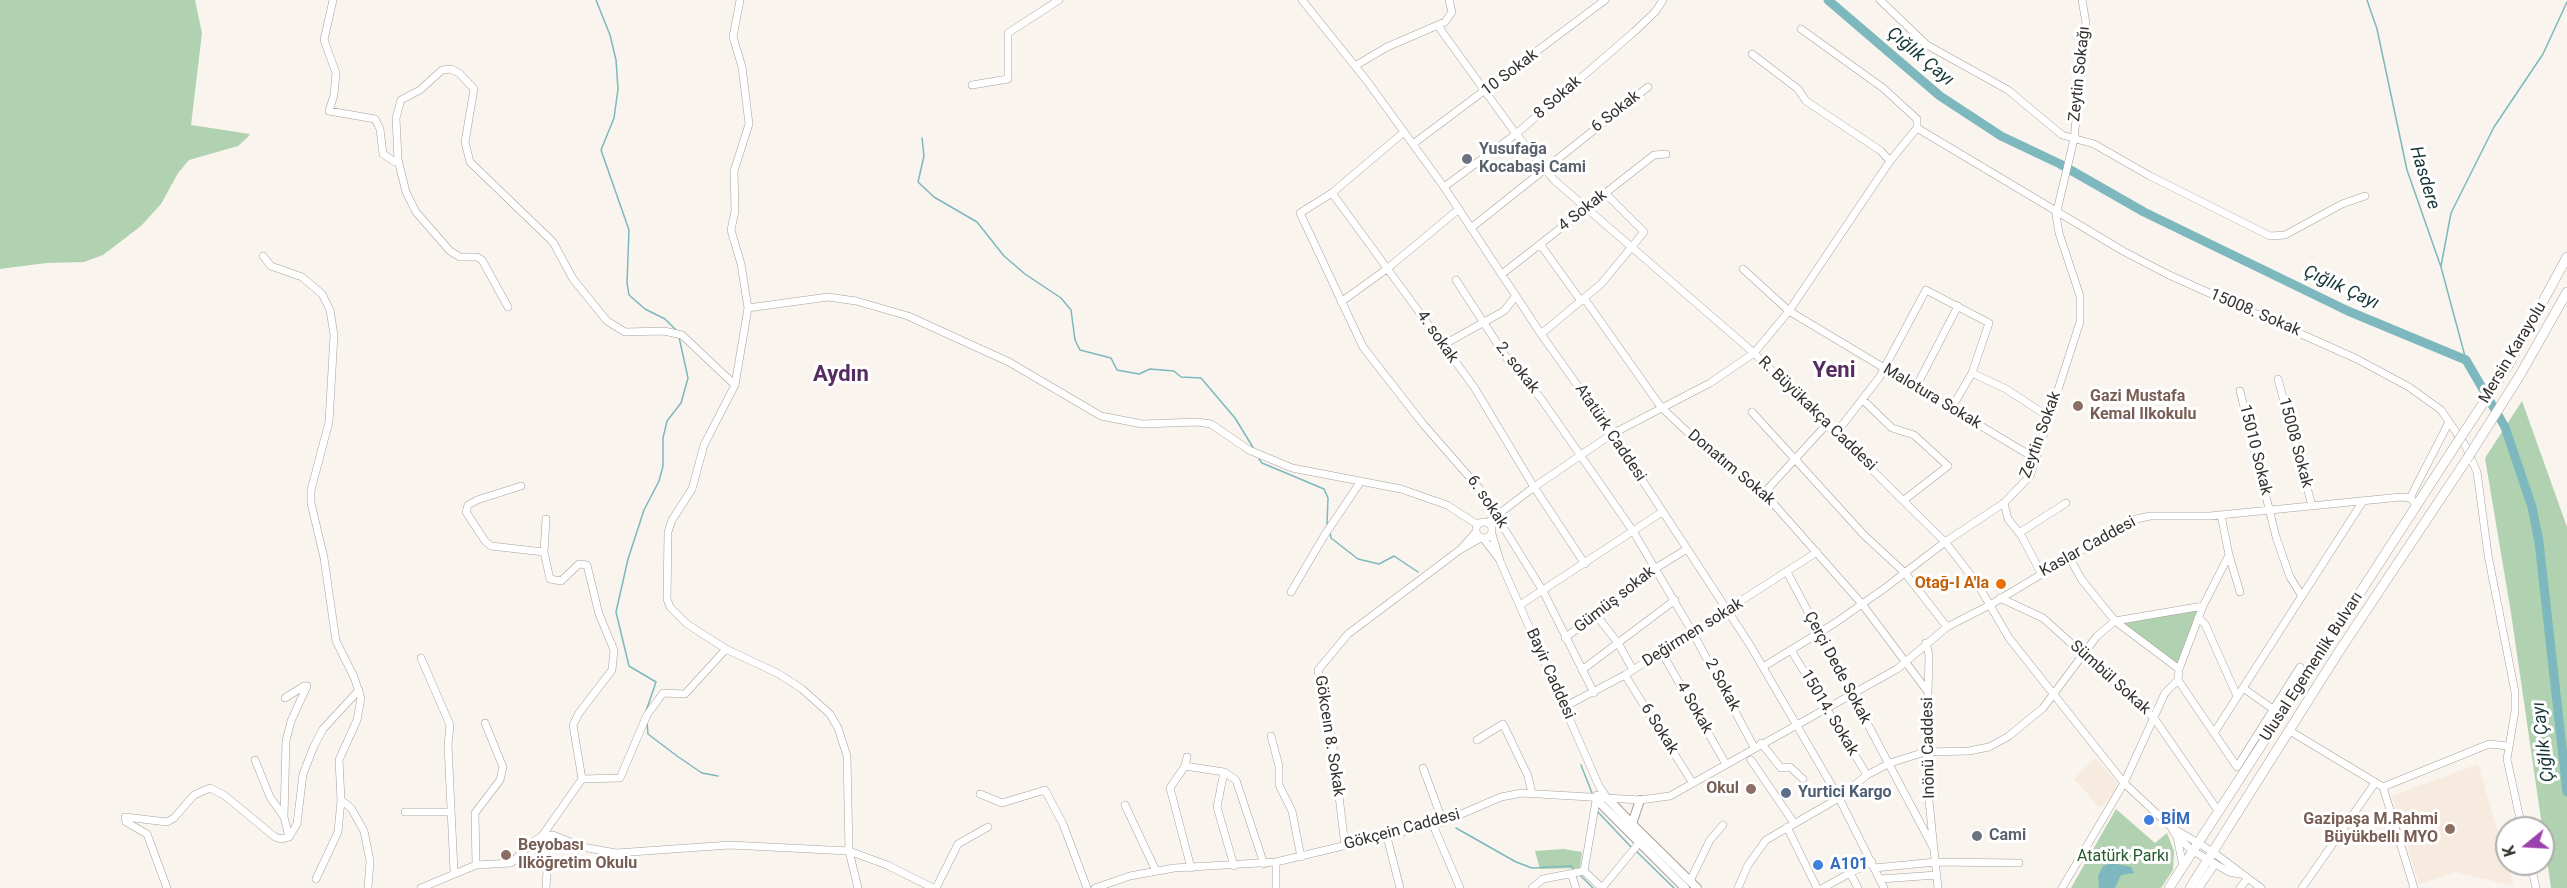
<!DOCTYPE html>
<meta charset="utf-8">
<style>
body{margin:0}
#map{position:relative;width:2567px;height:888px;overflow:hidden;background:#faf4ee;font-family:Roboto,sans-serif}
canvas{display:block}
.north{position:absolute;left:2495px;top:816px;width:60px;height:60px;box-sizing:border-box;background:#fff;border:2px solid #adadab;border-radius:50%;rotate:252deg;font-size:16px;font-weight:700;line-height:24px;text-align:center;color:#33312e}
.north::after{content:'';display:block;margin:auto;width:21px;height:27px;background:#9b42ad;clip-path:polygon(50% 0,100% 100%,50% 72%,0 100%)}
</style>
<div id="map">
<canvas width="2567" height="888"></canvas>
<div class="north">K</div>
</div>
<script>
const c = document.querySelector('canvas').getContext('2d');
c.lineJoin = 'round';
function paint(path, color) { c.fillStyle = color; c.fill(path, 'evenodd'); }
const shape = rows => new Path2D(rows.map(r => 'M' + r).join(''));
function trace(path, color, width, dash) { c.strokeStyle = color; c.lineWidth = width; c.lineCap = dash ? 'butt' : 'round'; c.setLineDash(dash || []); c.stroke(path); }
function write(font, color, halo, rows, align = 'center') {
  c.font = font + ' Roboto,sans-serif'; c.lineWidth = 6; c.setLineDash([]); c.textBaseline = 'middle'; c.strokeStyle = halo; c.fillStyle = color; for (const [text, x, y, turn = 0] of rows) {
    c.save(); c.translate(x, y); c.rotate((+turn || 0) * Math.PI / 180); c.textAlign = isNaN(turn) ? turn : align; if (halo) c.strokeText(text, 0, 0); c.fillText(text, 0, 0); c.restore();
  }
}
paint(shape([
 [2095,758,2120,786,2102,807,2099,807,2074,779],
 [2478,764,2514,886,2456,872,2419,884,2392,796]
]), '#f6ebde');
paint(shape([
 [0,0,195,0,202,33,191,125,250,134,248,137,238,146,189,160,178,173,161,204,141,226,103,255,84,262,46,263,0,269],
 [2522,401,2567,527,2567,888,2551,888,2511,613,2485,458],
 [2203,606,2179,669,2115,621],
 [2116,809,2155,843,2167,833,2174,851,2173,870,2161,888,2071,888],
 [1564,849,1582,852,1580,868,1540,869,1535,851]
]), '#b0d2b1');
paint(shape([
 [2112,863,2131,867,2134,873,2121,875,2115,888,2099,888,2098,876,2103,866]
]), '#7cb8bd');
trace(shape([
 [596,0,610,35,616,60,618,89,614,118,601,150,629,230,627,283,629,295,645,309,665,319,676,330],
 [2367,0,2377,29,2407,170,2441,267,2466,360],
 [922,138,924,156,918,182,934,197,977,222,1004,256,1025,274,1061,298,1071,310,1075,340,1080,350,1111,358,1117,370,1139,374,1150,369,1174,371,1181,377,1201,378,1235,418,1254,449],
 [2441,266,2451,213,2494,127,2543,54,2567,2],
 [1259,459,1262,463,1324,489,1328,498,1327,524],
 [1330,532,1331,538,1358,559,1379,564,1394,556,1418,572],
 [646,711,656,682,629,666,616,612,628,559,644,510,659,481,663,466,663,438,667,421,681,403,688,378,679,337],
 [647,722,648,734,677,756,702,773,718,776],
 [1581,765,1592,793],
 [1597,811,1632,848],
 [1456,828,1516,862,1532,868,1571,866,1575,871],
 [1636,851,1674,888],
 [1579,874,1593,888]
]), '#7cb8bd', 1.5);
trace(shape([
 [1828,0,1940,96,2001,136,2060,164,2144,212,2348,311,2466,360,2505,427,2532,507,2539,542,2567,792]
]), '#7cb8bd', 9);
const minor = shape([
 [333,0,324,40,336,73,334,95,329,111,375,119,380,129,383,154,395,162,398,160,396,118,401,100,420,90,442,70,451,69,459,73,474,89,465,142,470,162,553,242,573,279,607,321,625,332,664,331,682,335,735,385],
 [740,0,733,37,742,67,749,124,734,171,735,211,731,230,741,264,748,308,735,385,704,445,692,489,672,520,668,532,667,599,670,607,687,624,726,649,779,674,802,689,830,714,838,728,847,756,849,851,858,888],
 [1302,0,1367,81,1444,187,1541,334,1612,434,1750,645,1839,798,1884,888],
 [1880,0,1927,45,2008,90,2062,135,2094,144,2150,176,2270,236,2285,235,2342,204,2365,196],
 [1438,26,1516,134,1554,180,1754,353,1945,542,1977,583,2009,638,2124,783,2171,827,2213,852,2261,888],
 [1801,29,1883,88,1917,119,1917,128],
 [1752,54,1798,89,1806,101,1881,151,1890,161],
 [1355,66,1387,47,1445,22,1452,12,1449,0],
 [972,85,1008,79,1008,33,1059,0],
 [1917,128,2123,251,2169,275,2357,359,2409,387,2441,410,2465,445,2477,472,2488,555,2515,692,2515,711,2507,759,2522,828],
 [1404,132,1332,193,1300,213,1363,347,1423,424,1479,488,1543,591,1594,693],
 [1413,144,1605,0],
 [398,160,406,192,416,212,450,251,460,257,477,257,482,260,508,307],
 [1444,187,1516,134,1634,32,1655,12,1663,0],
 [1332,193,1474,387,1534,487,1585,564],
 [1471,228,1648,87],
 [1540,244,1581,301],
 [263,256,271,266,302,277,322,294,330,310,334,335,329,422,311,490,311,503,324,558,336,641,354,677,361,698,357,720,339,760,341,800,338,832,316,879],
 [1743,269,1789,311,2036,459],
 [1502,274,1654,155,1666,154],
 [1456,280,1508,360,1542,400,1633,531,1693,633,1754,747],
 [1584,298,1661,407,1698,442,1764,493,1862,604,1928,692],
 [1341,302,1388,268,1459,209],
 [748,308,828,297,856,301,908,316,1009,362,1101,416,1142,424,1197,422,1211,424,1249,450,1292,468,1401,489,1447,505,1478,525],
 [1541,334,1601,284,1644,232,1605,193],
 [1443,345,1504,311,1515,297],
 [1972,373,2006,389,2049,417],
 [2278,379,2312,506],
 [1916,387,1958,306],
 [2240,391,2276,537,2290,577,2302,596],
 [1863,400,1892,428,1914,435,1948,466,1904,500],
 [1752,412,1864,535,1905,573,1947,627],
 [1836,433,1879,378,1926,290,1989,323,1972,373,1951,409],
 [521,486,477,500,468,505,466,512,485,541,491,546,544,552],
 [1764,493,1827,424],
 [2410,498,2449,422],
 [2004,503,2008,519,2021,535,2041,573],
 [2221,515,2229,555,2240,592],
 [546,519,544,552,550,579,561,581,579,564,587,565,599,614,614,650,612,670,579,713,573,725,582,779],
 '1476 530a8 8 0 1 1 16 0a8 8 0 1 1-16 0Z',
 [1487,523,1534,487,1612,434,1710,383,1754,353,1789,311,1890,161,1917,128],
 [2019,533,2066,503],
 [1492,534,1500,561,1599,786,1607,798],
 [1483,538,1499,559],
 [1461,549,1476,532],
 [1787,572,1934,849],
 [1291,592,1324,536,1361,481],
 [2000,598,2043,618,2154,718,2219,812],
 [1520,605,1662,512],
 [1596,615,1618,643,1633,670],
 [2198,618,2205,624,2237,696],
 [2115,621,2203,606],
 [2115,621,2179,669],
 [1565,638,1656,568,1687,549],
 [1926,643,1929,655,1926,772,1938,888],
 [1791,650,1867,775],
 [1662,653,1726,764],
 [421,658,450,725,448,745,454,872],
 [1763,667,1835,623,1885,588,1945,542,2004,503,2030,476,2080,322,2080,296,2059,233,2056,215,2074,139,2086,23,2082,0],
 [1582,670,1675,600],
 [1625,675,1692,782],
 [2178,680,2237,767,2300,667],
 [2243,688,2280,714],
 [285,698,304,686,307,686,291,721,286,741,284,817,289,837],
 [1564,707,1625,675,1817,552],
 [2290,731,2383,787,2489,744,2508,746],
 [2214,733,2363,501],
 [1271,736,1279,766,1279,785,1292,811,1301,857],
 [1477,740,1503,724,1528,776,1532,793],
 [1761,743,1781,768,1790,767,1803,779],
 [1187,757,1185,766,1170,788,1191,868],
 [255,760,270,797,284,817],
 [1751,760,1794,823],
 [1185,766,1224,772,1236,780,1264,864],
 [1423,768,1443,822],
 [1224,772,1217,807,1234,866],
 [2383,787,2414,888],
 [980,794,1002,803,1045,790,1063,824,1087,888],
 [341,800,351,808,364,831,370,861,368,888],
 [1125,805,1156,871],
 [405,812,451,812],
 [1433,825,1460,888],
 [1787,827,1817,888],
 [2172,829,2177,837,2193,851,2229,872,2239,874],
 [542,836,582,779,620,778,647,715,663,693,685,694,726,649],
 [1387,837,1400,888],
 [2177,837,2183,866],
 [1345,846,1333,746,1318,670,1348,634,1461,549,1481,538],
 [515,860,542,865,547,870,546,888],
 [1276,862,1276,888],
 [2531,864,2536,888],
 [476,865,475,813,500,780,503,767,485,723],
 [1874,868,1936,862,2019,863],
 [1584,871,1602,888,1639,843],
 [1571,873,1576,888],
 [1880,879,1937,875],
 [1690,881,1710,840,1723,825],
 [167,888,147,834,126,822,125,817,167,822,174,818,194,795,210,788,224,795,275,837,281,839,289,837,297,824,303,774,314,746,323,729,359,690],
 [421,888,476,865,511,863,533,842,542,836,553,835,582,847,616,853,730,845,849,851,887,865,933,888],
 [936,888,958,844,988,827],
 [1095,888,1130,876,1174,868,1276,862,1443,822,1501,797,1522,793,1640,800,1670,796,1897,669,1947,627,1990,605,2132,520,2150,516,2210,516,2401,497,2410,498,2417,505],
 [1532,888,1543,879,1584,871,1597,795],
 [1738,888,1748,865,1766,840,1839,798,1867,775,1890,763,1925,752,1969,751,1989,747,2009,736,2043,708,2097,636,2115,621,2082,580,2069,557],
 [1823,888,1850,873],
 [1858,888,1850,873,1872,862],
 [2062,888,2124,783,2165,693,2178,680,2179,669,2203,606,2229,555],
 [2199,888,2215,864],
 [2240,888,2247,879],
 [2302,888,2375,783]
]);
const major = shape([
 [1607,798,1632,824],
 [1596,799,1685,888],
 [1640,800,1632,824,1697,888]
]);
const highway = shape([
 [2509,364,2567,257],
 [2520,375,2567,292],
 [2169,888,2455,446],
 [2190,888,2338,653,2467,459]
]);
trace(minor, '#a7a19c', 8);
trace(major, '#a7a19c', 10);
trace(highway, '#a7a19c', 10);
trace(minor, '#fff', 7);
trace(major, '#fff', 8);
trace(highway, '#fff', 9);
const highwayBridge = shape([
 [2455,446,2509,364],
 [2467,459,2520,375]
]);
trace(highwayBridge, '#a7a19c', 10, []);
trace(highwayBridge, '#fff', 9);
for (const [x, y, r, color] of [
 [1467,159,6,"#6b7280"],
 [2078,406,6,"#8d6e63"],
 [2001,584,6,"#e8710a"],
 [1751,789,6,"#8d6e63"],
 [1786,793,6,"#5c6f8a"],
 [2149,820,6,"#3f7fe0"],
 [2450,829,6,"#8d6e63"],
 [1977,836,6,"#6b7280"],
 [506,855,6,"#8d6e63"],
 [1818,865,6,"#3f7fe0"]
]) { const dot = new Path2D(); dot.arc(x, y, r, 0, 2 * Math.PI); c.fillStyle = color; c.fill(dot); trace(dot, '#fff', 2); }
write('16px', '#33312e', '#fff', [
 ["10 Sokak",1510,73,-37],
 ["Zeytin Sokağı",2080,74,-84],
 ["8 Sokak",1558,98,-41],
 ["6 Sokak",1616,112,-38],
 ["4 Sokak",1583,211,-38],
 ["15008. Sokak",2255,313,23],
 ["4. sokak",1437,337,55],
 ["Mersin Karayolu",2513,353,-59],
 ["2. sokak",1517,368,52],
 ["Malotura Sokak",1932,397,31],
 ["R. Büyükakça Caddesi",1817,414,44],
 ["Atatürk Caddesi",1610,433,56],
 ["Zeytin Sokak",2041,435,-70],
 ["15008 Sokak",2295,443,75],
 ["15010 Sokak",2255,450,76],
 ["Donatım Sokak",1731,468,40],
 ["6. sokak",1487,502,56],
 ["Kaslar Caddesi",2088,547,-29],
 ["Gümüş sokak",1615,600,-38],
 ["Değirmen sokak",1693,633,-32],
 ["Ulusal Egemenlik Bulvarı",2312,667,-57],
 ["Çerçi Dede Sokak",1837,668,62],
 ["Bayir Caddesi",1550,674,66],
 ["Sümbül Sokak",2110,678,42],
 ["2 Sokak",1722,685,62],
 ["4 Sokak",1694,708,60],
 ["15014. Sokak",1829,713,59],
 ["6 Sokak",1659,729,58],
 ["Gökceın 8. Sokak",1329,736,81],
 ["Inönü Caddesi",1929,748,-91],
 ["Gökçein Caddesi",1402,830,-15]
]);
write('bold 16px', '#5b616d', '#fff', [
 ["Yusufağa",1479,150],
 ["Kocabaşi Cami",1479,168],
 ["Cami",1989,836]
], 'left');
write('bold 16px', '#785e54', '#fff', [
 ["Gazi Mustafa",2090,397],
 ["Kemal Ilkokulu",2090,415],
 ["Okul",1739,789,"right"],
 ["Gazipaşa M.Rahmi",2438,820,"right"],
 ["Büyükbellı MYO",2438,838,"right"],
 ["Beyobası",518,846],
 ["Ilköğretim Okulu",518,864]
], 'left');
write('bold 16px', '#c56008', '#fff', [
 ["Otağ-I A'la",1989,584]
], 'right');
write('bold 16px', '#4e5e75', '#fff', [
 ["Yurtici Kargo",1798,793]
], 'left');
write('bold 16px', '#366cbe', '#fff', [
 ["BİM",2161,820],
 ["A101",1830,865]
], 'left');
write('16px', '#255a2c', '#fff', [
 ["Atatürk Parkı",2123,857]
]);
write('italic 18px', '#173638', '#fff', [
 ["Çığlık Çayı",1920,57,40],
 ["Hasdere",2424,178,73],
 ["Çığlık Çayı",2341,288,25],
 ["Çığlık Çayı",2544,742,-97]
]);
write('bold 22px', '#562b60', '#fff', [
 ["Yeni",1834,371],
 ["Aydın",841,375]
]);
</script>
